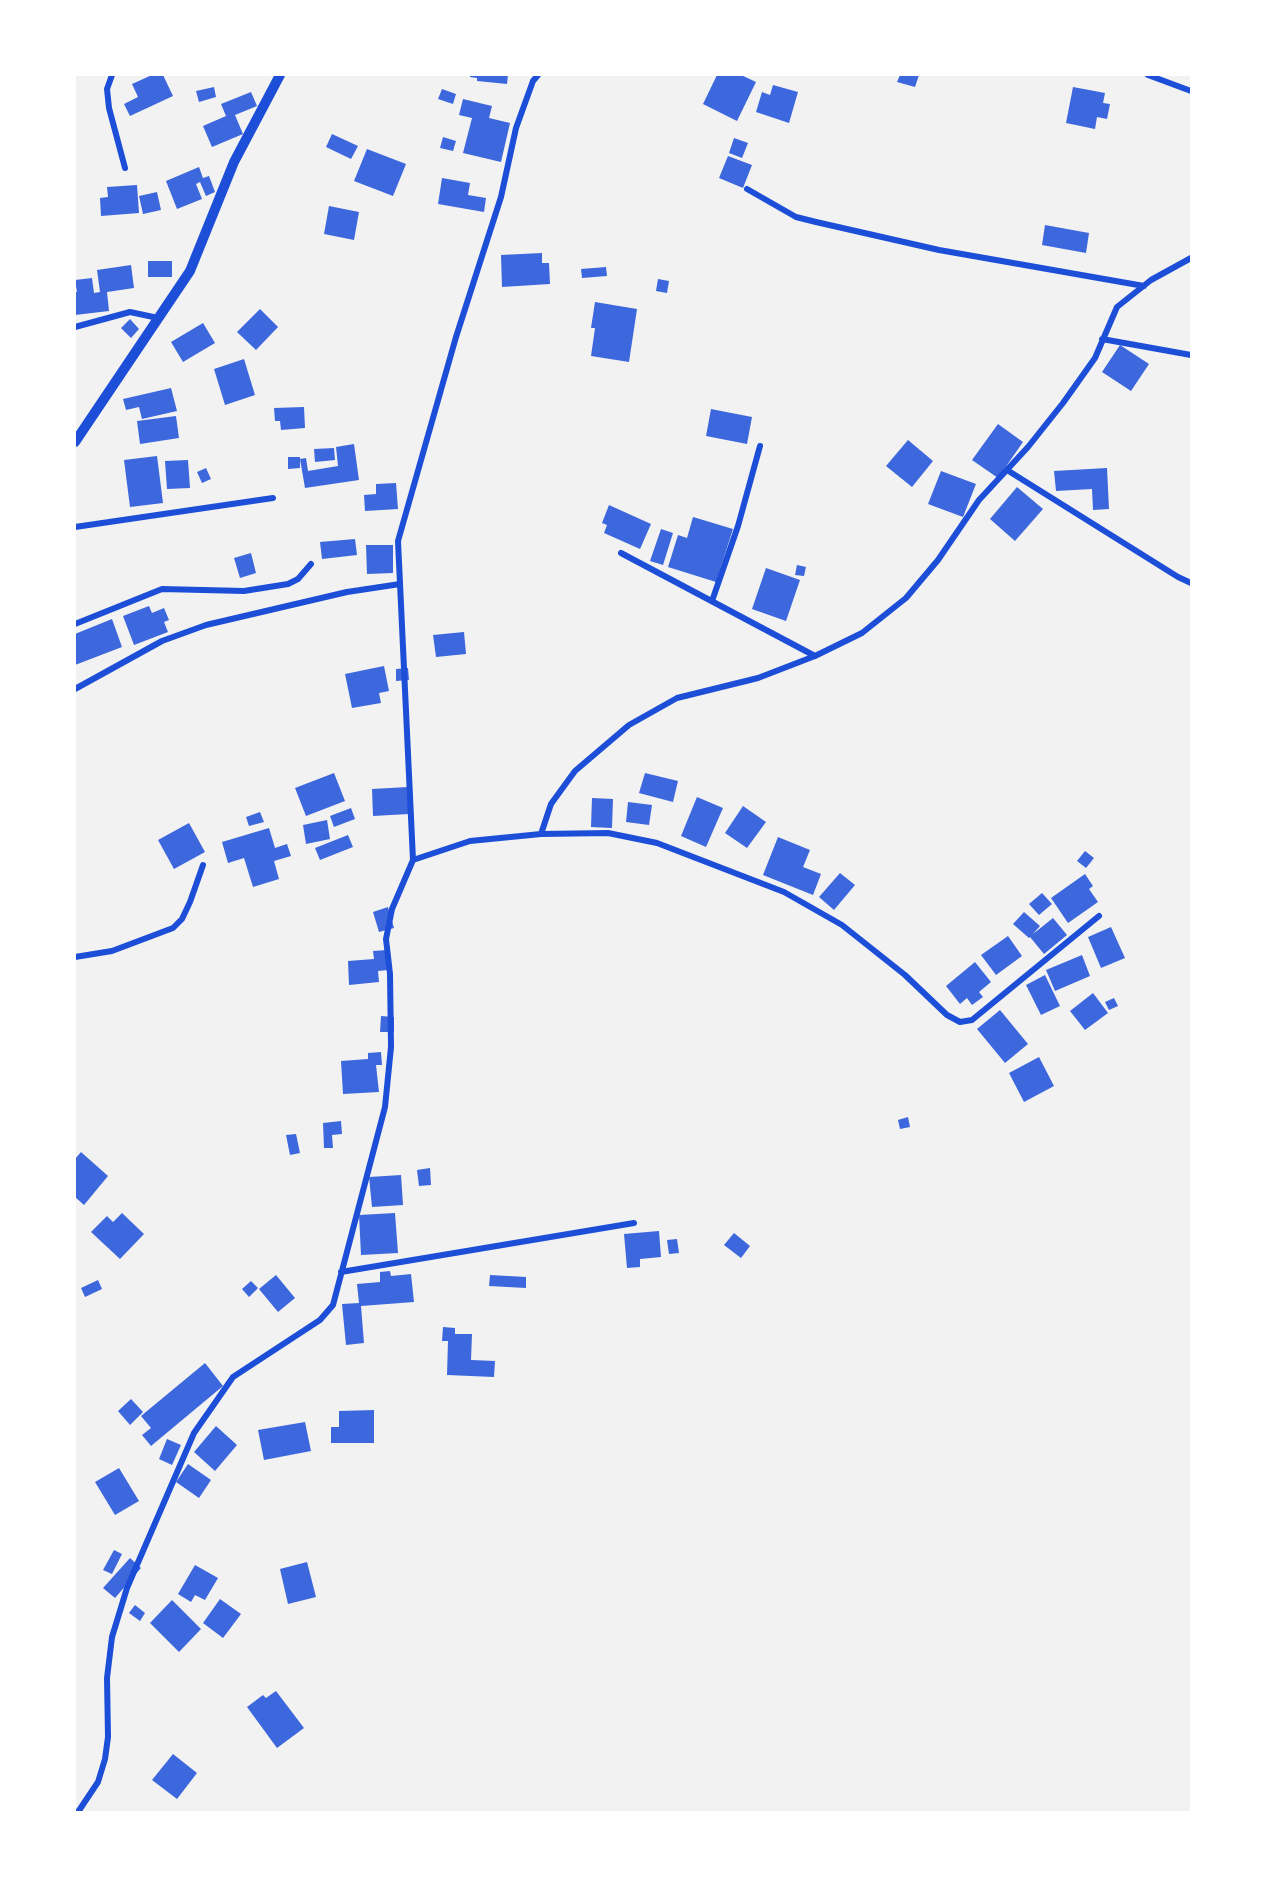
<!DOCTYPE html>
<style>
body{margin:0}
#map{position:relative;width:1266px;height:1887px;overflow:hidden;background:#f2f2f2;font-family:Karla,sans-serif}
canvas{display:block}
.frame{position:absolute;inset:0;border:76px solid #fff;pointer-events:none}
</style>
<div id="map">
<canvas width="1266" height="1887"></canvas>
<div class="frame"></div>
</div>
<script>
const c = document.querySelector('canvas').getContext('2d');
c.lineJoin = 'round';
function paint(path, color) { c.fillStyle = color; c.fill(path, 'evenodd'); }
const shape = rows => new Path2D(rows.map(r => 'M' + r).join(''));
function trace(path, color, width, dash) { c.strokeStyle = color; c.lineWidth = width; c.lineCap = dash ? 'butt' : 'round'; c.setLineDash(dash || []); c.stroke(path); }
paint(shape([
 [152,75,163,75,173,96,130,116,124,104,138,97,132,84],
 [470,75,508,75,507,84,477,81,477,78,470,77],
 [717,75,741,75,756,82,737,121,703,104],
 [900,75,919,75,915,87,897,82],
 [773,85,798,92,789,123,756,112,762,92,770,95],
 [214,87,216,97,199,102,196,91],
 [1073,87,1105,93,1103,103,1110,104,1107,119,1097,117,1095,129,1066,123],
 [442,89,456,94,453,104,438,99],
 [251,92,257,106,235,115,243,134,212,147,203,126,226,116,221,104],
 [463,99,492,106,489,118,510,123,501,162,463,153,472,118,459,115],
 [332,134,358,146,351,159,326,147],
 [443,137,456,141,453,151,440,148],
 [734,138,748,143,742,158,729,153],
 [367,149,406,164,393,196,354,181],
 [728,156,752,165,743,188,719,178],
 [199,167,203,178,209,176,215,192,206,196,200,182,196,184,202,199,177,209,166,181],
 [442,178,470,183,468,195,486,198,484,212,438,204],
 [137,185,139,213,101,216,100,198,108,197,107,187],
 [157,192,161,210,143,214,139,196],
 [329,206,359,212,354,240,324,234],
 [1045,225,1089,233,1086,253,1042,245],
 [542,253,542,263,549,263,550,284,502,287,501,255],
 [148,261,172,261,172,277,148,277],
 [131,265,134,288,107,292,109,311,75,315,75,292,77,292,75,280,92,278,94,293,100,292,97,270],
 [606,267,607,276,582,278,581,269],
 [658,279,669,281,667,293,656,291],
 [595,302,637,309,629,362,591,356,595,328,591,328],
 [260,309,278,327,256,350,237,332],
 [130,319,139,329,131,338,121,328],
 [203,323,215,343,183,362,171,342],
 [1120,345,1149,364,1131,391,1102,372],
 [244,359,255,395,225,405,214,369],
 [171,388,177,411,142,419,139,407,126,410,123,399],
 [304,407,305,428,281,430,280,421,275,421,274,408],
 [711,409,752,417,747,444,706,436],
 [176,416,179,438,140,444,137,421],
 [998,424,1023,442,998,478,972,460],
 [908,440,933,461,912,487,886,466],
 [354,444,359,480,305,488,300,459,306,458,308,471,338,466,336,447],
 [334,448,335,460,315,462,314,449],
 [157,456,163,503,130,507,124,460],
 [288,457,300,457,300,468,288,469],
 [188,460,190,488,167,489,165,461],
 [206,468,211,479,202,483,197,472],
 [1107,468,1109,509,1093,510,1092,489,1056,491,1054,471],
 [941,471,976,484,963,517,928,504],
 [396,483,398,509,365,511,364,495,376,494,376,484],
 [1017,487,1043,509,1015,541,990,519],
 [609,505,651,524,640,549,604,533,607,525,602,523],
 [693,517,733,529,716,582,668,567,678,535,687,538],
 [661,529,673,533,663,565,650,561],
 [355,539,357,555,322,559,320,542],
 [366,545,393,545,393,573,367,574],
 [251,553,256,573,240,578,234,558],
 [797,565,806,567,804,576,795,575],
 [766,568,800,580,786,621,752,609],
 [149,606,152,613,164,608,169,620,164,622,168,632,134,645,123,616],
 [112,619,122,647,75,665,75,634],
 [464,632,466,654,436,657,433,635],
 [384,666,389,691,379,693,381,703,352,708,345,674],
 [408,668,409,680,396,681,396,669],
 [334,773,345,801,306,816,295,788],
 [645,773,678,781,673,802,639,793],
 [408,787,409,814,373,816,372,789],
 [697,797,723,808,706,847,681,836],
 [592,798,613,799,612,828,591,827],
 [628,802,652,805,649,825,626,822],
 [743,806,766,822,747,848,725,833],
 [351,808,355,819,334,827,330,816],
 [260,812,264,822,249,826,246,817],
 [327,820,330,839,306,844,303,825],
 [189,823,205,852,174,869,158,840],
 [269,828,275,848,287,844,291,856,274,861,279,879,253,887,244,858,228,863,222,842],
 [348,835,353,847,320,860,315,848],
 [778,837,810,850,803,867,821,874,813,895,763,875],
 [1085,851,1094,858,1086,868,1077,861],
 [840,873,855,885,834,910,819,897],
 [1085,874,1093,886,1089,889,1098,902,1068,923,1051,898],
 [1042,893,1052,904,1039,915,1029,904],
 [388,907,394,928,379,932,373,912],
 [1024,912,1040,926,1033,934,1053,918,1067,935,1044,954,1030,937,1029,938,1013,924],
 [1111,927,1125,958,1101,968,1088,937],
 [1008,936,1022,956,996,975,981,955],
 [387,950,388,970,378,971,379,982,349,985,348,961,374,959,373,951],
 [1082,955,1090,976,1055,991,1046,970],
 [975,962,991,982,979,992,983,997,972,1005,967,998,960,1004,946,986],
 [1045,975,1060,1006,1041,1015,1026,985],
 [1093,993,1108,1013,1085,1030,1070,1011],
 [1114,998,1118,1006,1109,1010,1105,1002],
 [1000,1010,1028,1044,1005,1063,977,1029],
 [381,1016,394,1017,394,1032,380,1032],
 [381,1052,382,1065,376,1065,379,1092,343,1094,341,1061,368,1059,368,1053],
 [1039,1057,1054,1086,1024,1102,1009,1073],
 [908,1117,910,1127,900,1129,898,1120],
 [341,1121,342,1134,332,1135,333,1148,324,1148,323,1123],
 [296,1134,300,1153,290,1155,286,1135],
 [81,1152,108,1176,84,1205,75,1197,75,1159],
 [430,1168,431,1185,419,1186,417,1170],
 [401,1175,403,1205,372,1207,369,1177],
 [122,1213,144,1234,120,1259,91,1232,107,1216,113,1222],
 [395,1213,398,1253,361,1255,359,1215],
 [659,1231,661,1257,640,1259,640,1267,627,1268,624,1234],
 [734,1233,750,1246,741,1258,724,1245],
 [677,1239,679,1253,669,1254,667,1240],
 [390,1271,391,1276,411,1274,414,1302,361,1306,364,1343,346,1345,342,1304,359,1303,357,1284,380,1282,380,1272],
 [276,1275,295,1298,278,1312,259,1289],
 [490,1275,526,1277,526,1288,489,1286],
 [98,1280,102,1289,85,1297,81,1288],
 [251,1281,258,1288,249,1297,242,1289],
 [443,1327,455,1328,455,1334,472,1334,471,1360,495,1361,494,1377,447,1375,448,1341,442,1341],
 [205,1363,223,1386,151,1446,142,1435,151,1428,141,1416],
 [131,1399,143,1412,130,1425,118,1411],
 [374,1410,374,1443,331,1443,331,1427,339,1427,339,1411],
 [305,1422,311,1451,264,1460,258,1430],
 [216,1426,237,1445,215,1471,194,1452],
 [167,1439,181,1445,172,1465,159,1459],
 [188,1464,211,1480,199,1498,176,1482],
 [119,1468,139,1501,115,1515,95,1482],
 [114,1550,122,1554,112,1574,103,1570],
 [130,1558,141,1568,115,1598,103,1588],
 [307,1562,316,1597,288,1604,280,1569],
 [195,1565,218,1578,205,1600,195,1595,191,1602,178,1594],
 [220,1599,241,1614,223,1638,203,1623],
 [172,1600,201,1629,179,1652,150,1623],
 [135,1605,145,1613,140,1621,129,1613],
 [276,1691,304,1728,277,1748,247,1707,263,1695,266,1698],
 [173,1754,197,1773,177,1799,152,1780]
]), '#3d67dc');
trace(shape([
 [112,75,107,89,109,108,125,168],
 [1148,75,1191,91],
 [747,189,796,217,816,222,939,250,1144,286],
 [75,327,130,312,158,318],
 [1102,339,1191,355],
 [1007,470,1178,577,1191,583],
 [75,527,273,498],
 [621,553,815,656],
 [712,601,738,526,760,446],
 [75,624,162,589,244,591,288,584,298,579,311,564],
 [75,689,162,641,206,625,347,592,400,584],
 [541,834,551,804,575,771,629,725,677,698,758,678,815,656,862,633,906,598,938,560,979,500,1028,447,1063,403,1095,358,1117,307,1151,280,1191,258],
 [413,860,470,841,541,834,608,833,657,843,784,892,842,925,905,975,947,1015,960,1022,972,1020,1099,916],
 [75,957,112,951,173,928,182,919,190,902,203,865],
 [341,1272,634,1223],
 [78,1812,98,1782,105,1759,108,1737,107,1678,112,1637,127,1588,194,1433,233,1377,320,1320,333,1305,385,1107,391,1047,390,974,386,939,392,909,413,860,398,541,456,337,501,197,516,128,533,81,538,75]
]), '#1d4ed8', 6);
trace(shape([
 [75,442,190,271,234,162,280,75]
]), '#1d4ed8', 10);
</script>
